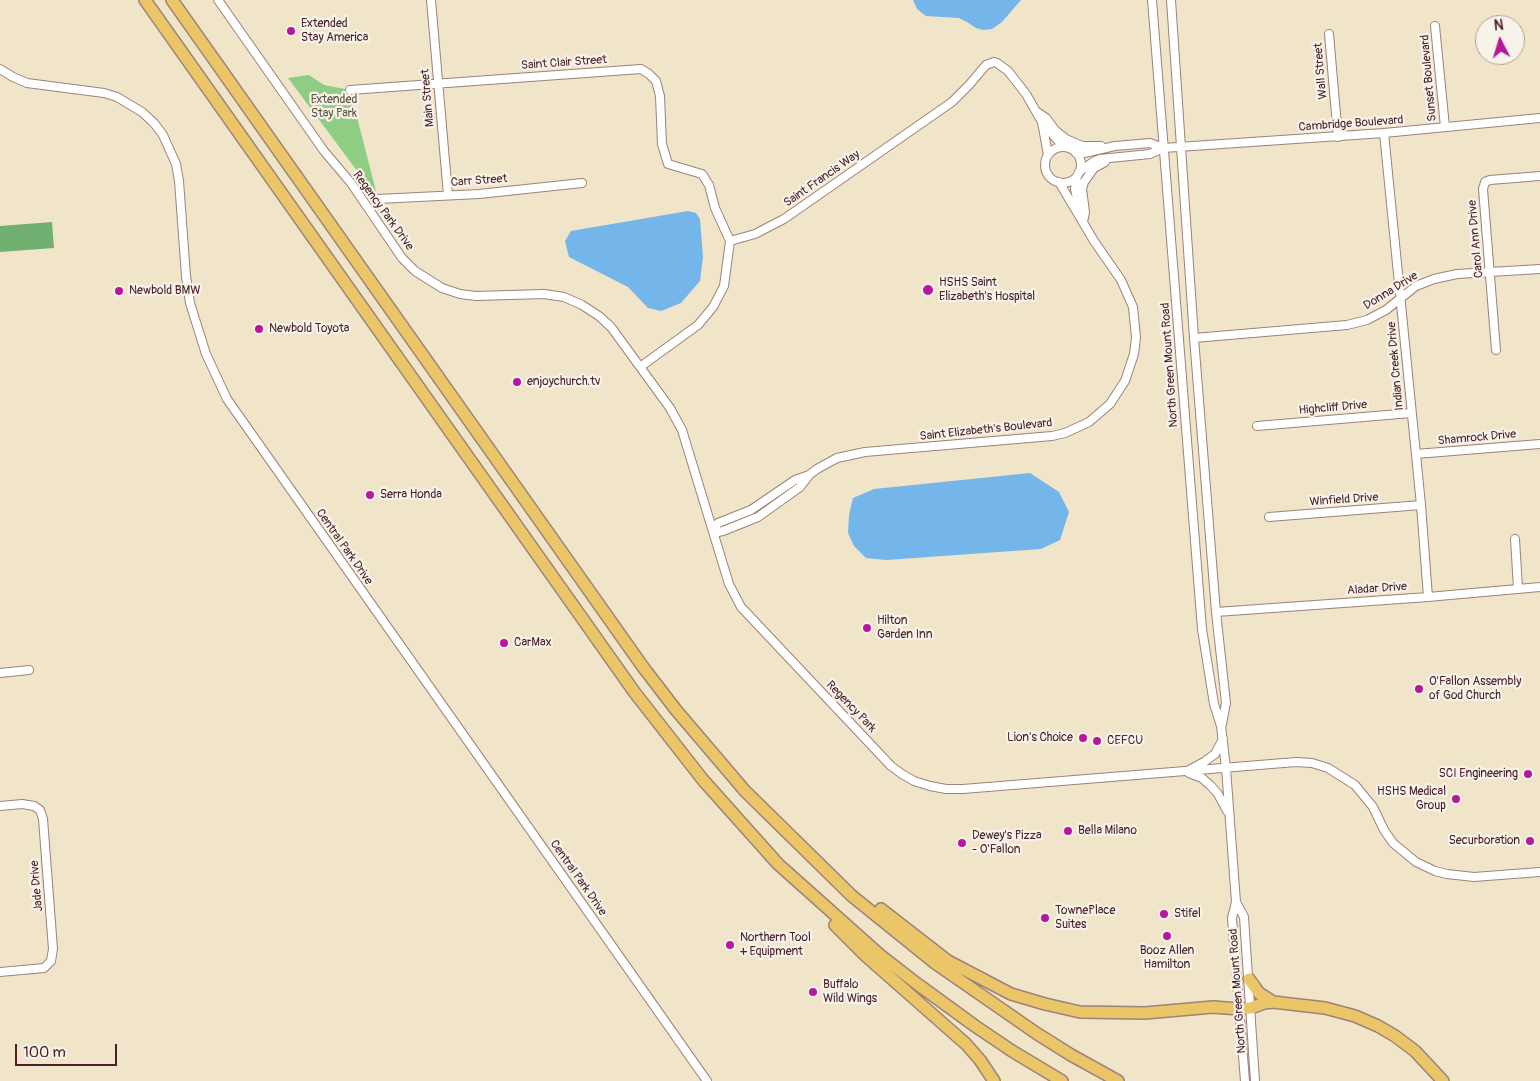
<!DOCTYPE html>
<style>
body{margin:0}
#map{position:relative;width:1540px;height:1081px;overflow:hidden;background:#f0e4c9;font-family:Pangolin,sans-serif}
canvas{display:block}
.north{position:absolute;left:1475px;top:15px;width:50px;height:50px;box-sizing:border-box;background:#f7f3e8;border:1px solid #b29e9c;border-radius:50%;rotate:355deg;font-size:14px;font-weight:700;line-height:20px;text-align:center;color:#4a1f2b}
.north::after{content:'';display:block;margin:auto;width:18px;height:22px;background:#b5179e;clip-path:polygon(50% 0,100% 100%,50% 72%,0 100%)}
.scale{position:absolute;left:15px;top:1044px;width:102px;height:22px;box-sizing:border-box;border:2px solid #4a1f2b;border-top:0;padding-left:6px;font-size:15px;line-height:18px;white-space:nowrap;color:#4a1f2b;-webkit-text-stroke:4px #f7f3e8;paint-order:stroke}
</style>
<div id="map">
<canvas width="1540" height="1081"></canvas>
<div class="north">N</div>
<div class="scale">100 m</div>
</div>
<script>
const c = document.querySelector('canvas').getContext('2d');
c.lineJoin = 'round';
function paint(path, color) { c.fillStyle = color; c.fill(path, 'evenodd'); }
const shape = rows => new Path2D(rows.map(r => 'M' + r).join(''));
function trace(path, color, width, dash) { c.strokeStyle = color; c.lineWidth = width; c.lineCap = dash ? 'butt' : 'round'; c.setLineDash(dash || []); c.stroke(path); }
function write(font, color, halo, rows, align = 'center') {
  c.font = font + ' Pangolin,sans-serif'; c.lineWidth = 4.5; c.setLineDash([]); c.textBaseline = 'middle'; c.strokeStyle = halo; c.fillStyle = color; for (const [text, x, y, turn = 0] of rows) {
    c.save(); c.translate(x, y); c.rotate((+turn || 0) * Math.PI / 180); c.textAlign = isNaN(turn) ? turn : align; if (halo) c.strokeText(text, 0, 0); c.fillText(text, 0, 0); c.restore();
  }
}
paint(shape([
 [309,75,324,85,350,90,378,199,288,78]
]), '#8ecd83');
paint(shape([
 [52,222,54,248,0,252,0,226]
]), '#72b071');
paint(shape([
 [913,0,1021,0,1002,22,992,29,983,30,976,28,967,22,959,18,926,16,917,9],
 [688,211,696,213,700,219,703,257,700,281,681,303,661,311,648,308,628,287,569,257,565,241,571,231],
 [1030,473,1059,492,1069,512,1060,540,1041,549,886,560,866,558,854,546,848,533,849,515,853,498,874,489]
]), '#74b6e9');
const minor = shape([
 [218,0,324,151,351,183,402,258,415,271,442,288,460,294,476,296,544,294,564,297,582,305,599,316,611,327,670,408,682,430,729,584,741,607,891,766,902,774,914,781,930,786,946,789,963,789,1296,762,1312,763,1328,768,1355,785,1373,807,1384,830,1393,843,1416,862,1435,871,1447,874,1474,877,1540,872],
 [431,0,448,195],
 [1152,0,1202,629,1214,704,1221,726,1226,768,1236,902,1232,918,1245,1081],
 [1171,0,1194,338,1216,612,1226,703,1222,724],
 [1435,26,1445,127],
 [1329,34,1338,137],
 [0,69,13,77,27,83,104,93,117,97,142,112,154,123,163,135,176,164,179,181,186,276,190,303,206,354,227,399,707,1081],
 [350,90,641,69,649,74,656,81,660,96,662,144,668,164,702,174,709,185,715,208,730,241],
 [1037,112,1046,118,1055,130,1066,139,1082,146,1101,146],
 [1042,122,1048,155],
 [1384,133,1421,505,1428,597],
 '1045 165a18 18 0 1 1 36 0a18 18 0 1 1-36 0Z',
 [1076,153,1084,153,1115,146,1150,143,1163,148],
 [1079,172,1093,162,1100,159,1150,154,1163,148,1384,133,1540,118],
 [1077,176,1075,189,1079,208],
 [378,199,479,194,582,183],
 [1083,222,1085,212,1082,189,1084,182,1094,168,1105,162],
 [1194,338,1347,325,1367,320,1386,310,1416,286,1434,279,1457,274,1540,269],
 [1496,350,1483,189,1485,182,1490,180,1540,176],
 [640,367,698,325,713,307,724,286,730,241,755,234,784,219,952,102,969,85,986,65,994,62,997,63,1008,71,1026,94,1042,122,1060,143,1066,147],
 [1257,426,1411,413],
 [1416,454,1540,444],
 [1269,517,1421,505],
 [713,530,718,532,723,531,758,517,800,487,809,475,817,469,837,458,865,452,1052,436,1065,433,1089,422,1110,404,1125,381,1134,354,1136,338,1133,307,1121,280,1094,241,1059,182],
 [713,530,718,523,751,510,795,480,809,475],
 [1515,539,1518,588],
 [1216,612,1428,597,1540,587],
 [0,673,29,670],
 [1189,770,1204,762,1215,754,1223,739],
 [1189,773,1202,778,1211,786,1218,794,1227,811],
 [0,806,22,804,34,806,40,810,43,819,53,949,51,961,44,968,0,972],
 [1236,902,1244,917,1255,1081]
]);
const highway = shape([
 [145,0,635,693,703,780,778,864,880,955,916,983,975,1026,1012,1051,1062,1081],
 [172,0,643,667,676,710,745,791,852,896,935,963,1036,1033,1071,1055,1118,1081],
 [881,909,948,961,1011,994,1045,1004,1080,1012,1145,1013,1213,1007,1239,1009,1251,1008,1264,1003,1273,1002,1325,1008,1355,1016,1378,1026,1395,1036,1415,1051,1443,1081],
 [835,925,866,956,966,1044,980,1060,994,1081],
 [1249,979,1259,993,1273,1002]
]);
trace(minor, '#9d827a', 10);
trace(highway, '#9d827a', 14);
trace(minor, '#fff', 8);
trace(highway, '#ebc669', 11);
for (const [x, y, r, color] of [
 [291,31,5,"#b5179e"],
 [928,290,6,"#b5179e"],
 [119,291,5,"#b5179e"],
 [259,329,5,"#b5179e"],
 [517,382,5,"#b5179e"],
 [370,495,5,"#b5179e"],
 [867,628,5,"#b5179e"],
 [504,643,5,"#b5179e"],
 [1419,689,5,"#b5179e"],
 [1083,738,5,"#b5179e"],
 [1097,741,5,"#b5179e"],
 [1528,774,5,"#b5179e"],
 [1456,799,5,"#b5179e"],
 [1068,831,5,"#b5179e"],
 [1530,841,5,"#b5179e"],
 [962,843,5,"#b5179e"],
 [1164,914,5,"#b5179e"],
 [1045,918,5,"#b5179e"],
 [1167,936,5,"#b5179e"],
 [730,945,5,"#b5179e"],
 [813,992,5,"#b5179e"]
]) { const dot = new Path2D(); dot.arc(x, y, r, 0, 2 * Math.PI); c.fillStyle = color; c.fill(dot); trace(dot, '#f7f3e8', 2); }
write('12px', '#4a1f2b', '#f7f3e8', [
 ["Extended",301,24],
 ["Stay America",301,38],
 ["HSHS Saint",939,283],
 ["Elizabeth's Hospital",939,297],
 ["Newbold BMW",129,291],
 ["Newbold Toyota",269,329],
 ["enjoychurch.tv",527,382],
 ["Serra Honda",380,495],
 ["Hilton",877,621],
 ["Garden Inn",877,635],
 ["CarMax",514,643],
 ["O'Fallon Assembly",1429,682],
 ["of God Church",1429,696],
 ["Lion's Choice",1073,738,"right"],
 ["CEFCU",1107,741],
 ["SCI Engineering",1518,774,"right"],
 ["HSHS Medical",1446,792,"right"],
 ["Group",1446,806,"right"],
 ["Bella Milano",1078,831],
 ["Dewey's Pizza",972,836],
 ["- O'Fallon",972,850],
 ["Securboration",1520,841,"right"],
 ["TownePlace",1055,911],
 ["Suites",1055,925],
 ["Stifel",1174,914],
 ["Northern Tool",740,938],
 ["+ Equipment",740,952],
 ["Booz Allen",1167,951,"center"],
 ["Hamilton",1167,965,"center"],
 ["Buffalo",823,985],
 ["Wild Wings",823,999]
], 'left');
write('12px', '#4a1f2b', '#f7f3e8', [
 ["Saint Clair Street",564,63,-4],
 ["Wall Street",1321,71,-95],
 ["Sunset Boulevard",1429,78,-95],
 ["Main Street",428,98,-95],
 ["Cambridge Boulevard",1351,124,-4],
 ["Saint Francis Way",822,179,-35],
 ["Carr Street",479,181,-4],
 ["Regency Park Drive",383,211,54],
 ["Carol Ann Drive",1476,239,-95],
 ["Donna Drive",1391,291,-32],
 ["North Green Mount Road",1170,365,-94],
 ["Indian Creek Drive",1396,366,-95],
 ["Highcliff Drive",1333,408,-5],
 ["Saint Elizabeth's Boulevard",986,430,-6],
 ["Shamrock Drive",1477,438,-5],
 ["Winfield Drive",1344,500,-4],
 ["Central Park Drive",344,547,55],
 ["Aladar Drive",1377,589,-4],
 ["Regency Park",851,707,46],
 ["Central Park Drive",578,878,55],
 ["Jade Drive",37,886,-95],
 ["North Green Mount Road",1238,991,-94]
]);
write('12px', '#5e5345', '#f7f3e8', [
 ["Extended",334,100],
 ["Stay Park",334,114]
]);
</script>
